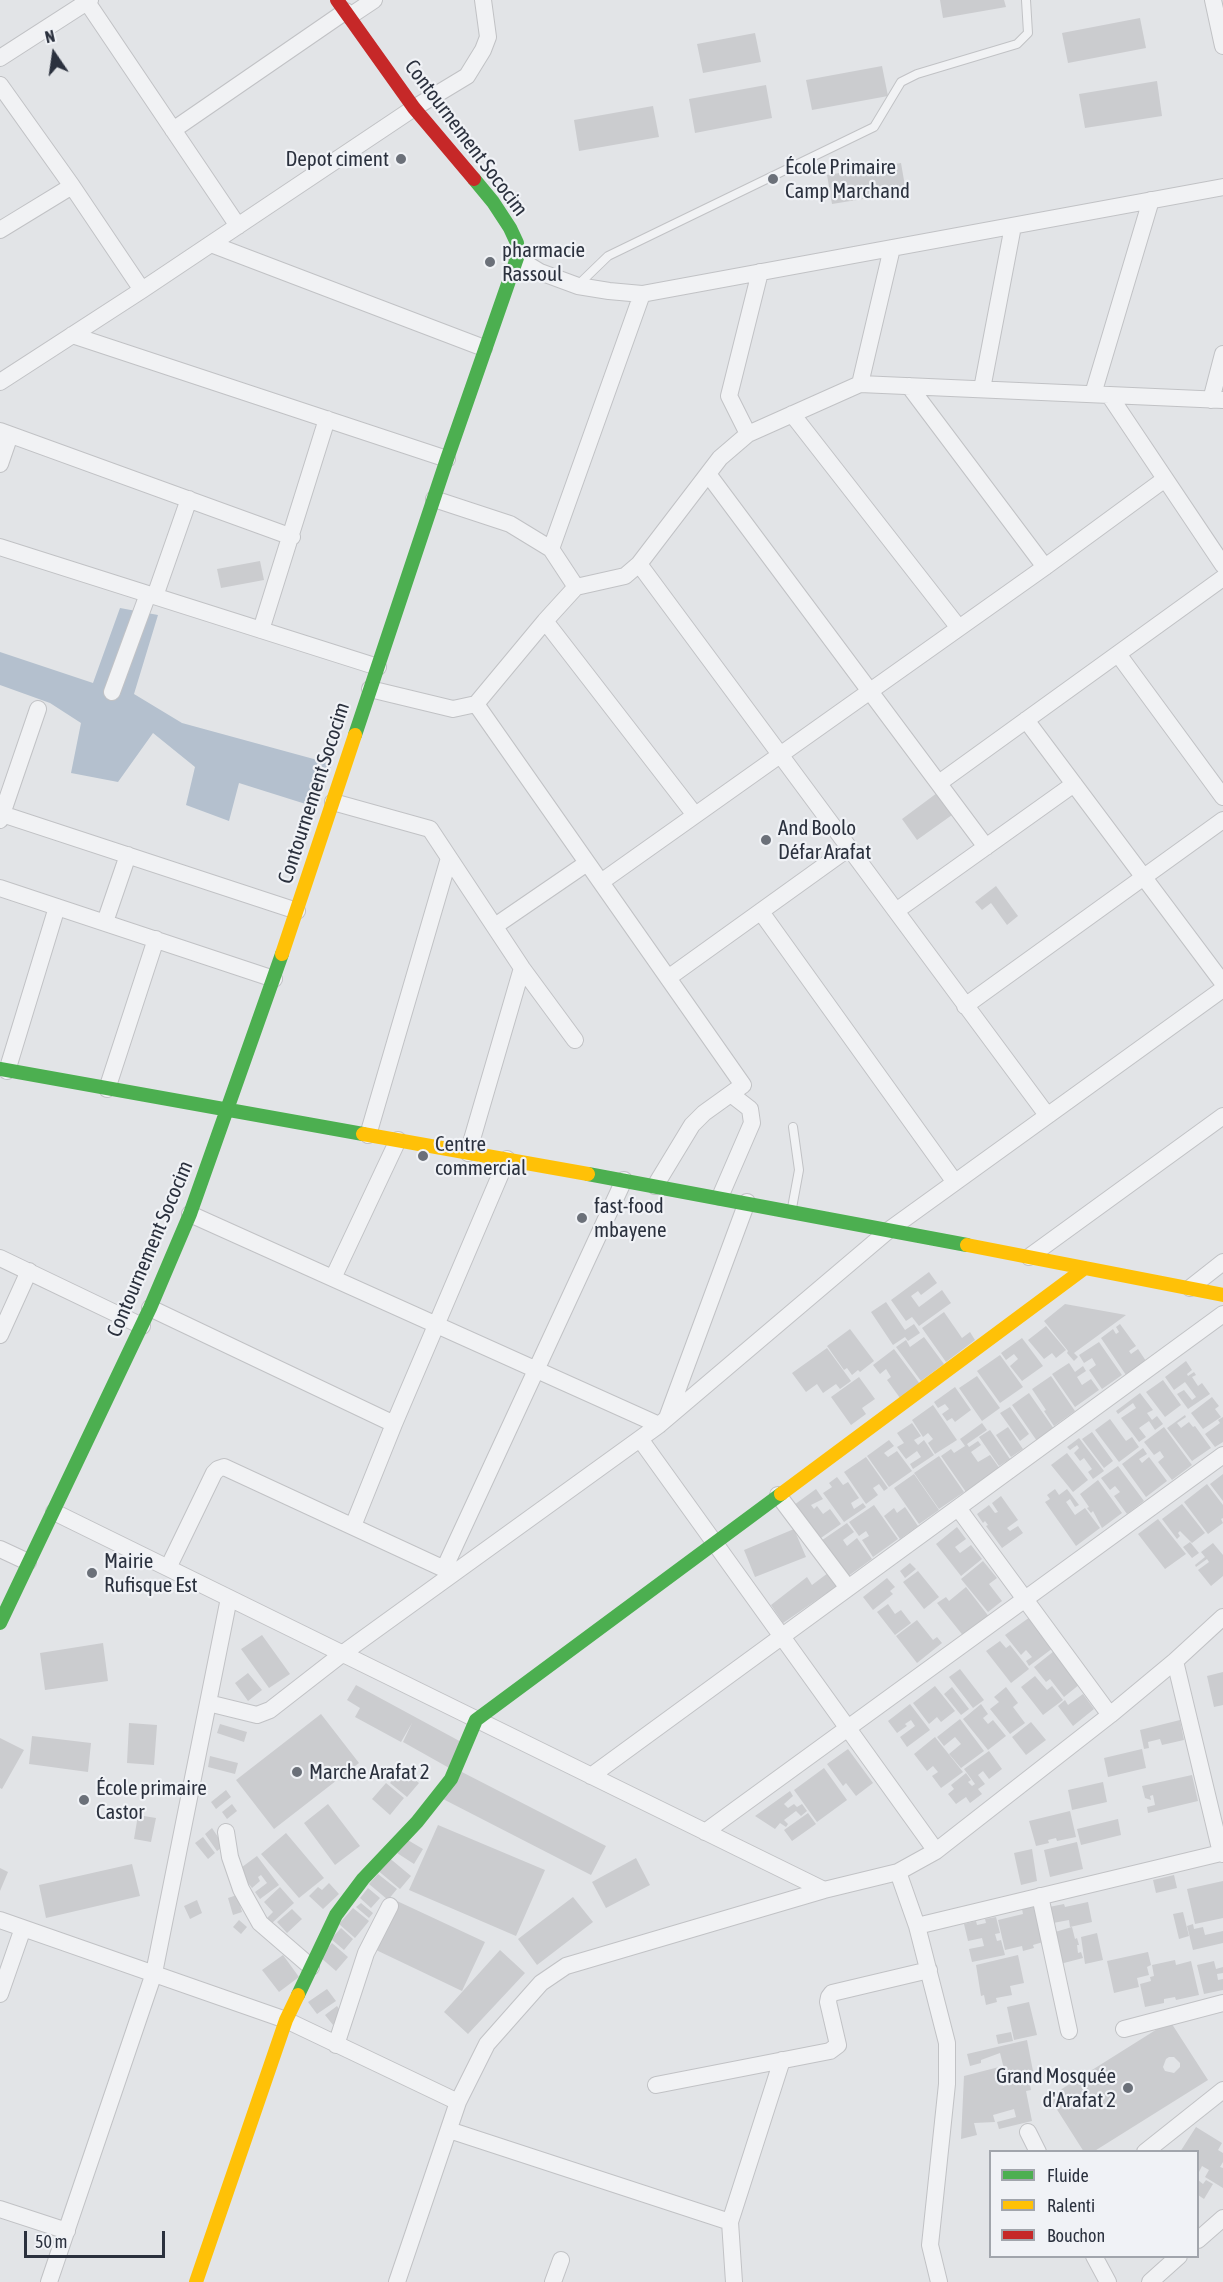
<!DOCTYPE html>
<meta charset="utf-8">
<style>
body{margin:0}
#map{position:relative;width:1223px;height:2282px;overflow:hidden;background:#e2e4e7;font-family:"Asap Condensed",sans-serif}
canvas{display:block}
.legend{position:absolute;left:989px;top:2150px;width:210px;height:108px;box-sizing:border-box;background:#f0f2f6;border:2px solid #a1a5ac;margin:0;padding:8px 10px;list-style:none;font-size:18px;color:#2b313e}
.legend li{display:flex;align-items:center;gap:12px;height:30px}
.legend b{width:30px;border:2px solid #a1a5ac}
.north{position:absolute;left:24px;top:24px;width:60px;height:60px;-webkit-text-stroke:4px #f0f2f6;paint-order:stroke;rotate:347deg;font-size:16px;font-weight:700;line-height:24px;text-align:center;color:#2b313e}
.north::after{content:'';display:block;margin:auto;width:21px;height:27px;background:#2b313e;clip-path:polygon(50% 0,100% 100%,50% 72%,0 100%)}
.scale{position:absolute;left:24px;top:2231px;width:141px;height:27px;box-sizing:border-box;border:3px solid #2b313e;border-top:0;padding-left:8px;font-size:18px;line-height:21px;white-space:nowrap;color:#2b313e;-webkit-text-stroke:4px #f0f2f6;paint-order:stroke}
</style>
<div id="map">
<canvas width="1223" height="2282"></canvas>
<ul class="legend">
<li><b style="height:8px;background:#4caf50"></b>Fluide</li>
<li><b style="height:8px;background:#ffc107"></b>Ralenti</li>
<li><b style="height:8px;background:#c62828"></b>Bouchon</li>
</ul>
<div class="north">N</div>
<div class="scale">50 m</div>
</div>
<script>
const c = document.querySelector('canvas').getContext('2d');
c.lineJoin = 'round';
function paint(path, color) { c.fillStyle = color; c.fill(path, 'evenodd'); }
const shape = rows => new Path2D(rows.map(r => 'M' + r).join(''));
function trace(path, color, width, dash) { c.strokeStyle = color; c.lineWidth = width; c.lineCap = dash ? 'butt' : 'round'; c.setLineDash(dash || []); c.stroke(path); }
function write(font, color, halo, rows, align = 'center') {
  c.font = font + ' "Asap Condensed",sans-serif'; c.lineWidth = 4.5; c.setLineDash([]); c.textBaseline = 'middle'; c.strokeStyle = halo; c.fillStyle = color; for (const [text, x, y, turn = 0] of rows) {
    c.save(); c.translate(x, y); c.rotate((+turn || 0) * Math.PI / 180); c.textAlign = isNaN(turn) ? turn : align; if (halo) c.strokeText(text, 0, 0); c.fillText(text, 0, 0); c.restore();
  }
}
paint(shape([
 [120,608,158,615,134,694,182,723,332,764,312,806,239,783,229,821,186,805,195,767,153,733,118,782,71,773,81,723,50,703,0,685,0,652,93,683]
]), '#b4c0ce');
paint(shape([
 [940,0,1004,0,1006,7,943,18],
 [1140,18,1146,48,1068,63,1062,33],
 [755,33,761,62,703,73,697,44],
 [882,66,888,96,812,110,806,80],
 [1157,81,1162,116,1085,128,1079,94],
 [766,85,772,118,695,133,689,99],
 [653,106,659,137,579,151,574,120],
 [901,163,906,192,832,204,827,175],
 [260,561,264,580,221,588,217,569],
 [937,793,952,815,917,840,902,819],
 [996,886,1018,916,1007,925,991,903,982,910,975,902],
 [929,1272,937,1283,921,1295,918,1291,911,1296,919,1307,942,1290,951,1303,919,1326,912,1317,906,1321,891,1300],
 [886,1302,905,1330,914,1324,920,1333,908,1341,905,1337,893,1345,871,1312],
 [1065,1304,1126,1315,1074,1353,1078,1357,1074,1361,1067,1353,1068,1351,1044,1321],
 [944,1312,962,1338,970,1332,975,1340,946,1362,922,1328],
 [1120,1324,1136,1346,1129,1351,1131,1354,1138,1349,1146,1361,1126,1375,1101,1338,1113,1329,1116,1334,1119,1332,1116,1327],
 [1046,1326,1066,1350,1056,1358,1052,1353,1044,1359,1028,1340],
 [850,1329,874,1361,860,1372,858,1370,852,1375,847,1368,844,1370,827,1346],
 [924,1337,944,1364,921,1381,896,1347,906,1340,910,1347],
 [1022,1338,1043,1366,1022,1381,1010,1366,1018,1359,1014,1354,1006,1360,1001,1353],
 [1099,1342,1122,1375,1102,1389,1089,1370,1096,1365,1092,1358,1084,1363,1079,1355],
 [827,1348,851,1381,840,1389,836,1384,823,1393,817,1384,806,1392,792,1373],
 [894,1349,920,1384,900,1398,887,1380,891,1377,886,1369,880,1374,873,1365],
 [1000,1355,1023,1387,1000,1403,977,1371],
 [1186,1361,1192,1370,1187,1374,1188,1376,1194,1372,1196,1375,1192,1377,1198,1386,1202,1383,1210,1394,1188,1409,1177,1394,1184,1390,1192,1400,1196,1397,1185,1382,1174,1390,1165,1377],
 [1069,1363,1075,1372,1083,1366,1086,1371,1077,1377,1082,1385,1091,1379,1099,1390,1075,1407,1052,1374],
 [977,1376,1000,1408,982,1421,959,1388],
 [1051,1376,1075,1411,1054,1426,1044,1411,1046,1410,1032,1389],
 [859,1377,875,1399,862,1408,866,1414,851,1425,831,1397],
 [1163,1380,1181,1405,1165,1417,1146,1392],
 [955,1387,971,1410,955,1422,952,1418,947,1421,942,1414,949,1409,945,1404,938,1408,934,1402],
 [1029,1393,1054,1429,1037,1441,1012,1405],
 [1140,1393,1153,1410,1147,1413,1152,1420,1157,1416,1163,1424,1155,1430,1149,1421,1139,1428,1146,1437,1139,1442,1121,1418,1136,1408,1133,1403,1118,1414,1116,1411],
 [1212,1397,1219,1406,1215,1409,1221,1417,1203,1429,1191,1413],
 [933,1405,957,1440,935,1454,928,1443,933,1439,928,1433,923,1437,912,1420],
 [1010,1407,1029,1434,1020,1441,1000,1413],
 [1185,1415,1186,1417,1177,1423,1181,1428,1189,1422,1193,1427,1195,1426,1211,1448,1192,1461,1167,1428],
 [1223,1417,1223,1442,1215,1447,1205,1434,1220,1423,1218,1420],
 [1110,1419,1126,1441,1132,1437,1139,1447,1119,1462,1095,1430],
 [912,1423,921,1436,914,1440,918,1445,924,1440,934,1455,913,1469,910,1464,921,1457,917,1451,906,1459,897,1447,904,1443,897,1433],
 [982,1423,987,1430,967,1444,969,1447,978,1441,981,1445,971,1452,978,1462,990,1455,1000,1469,966,1492,941,1456,951,1449,954,1453,965,1446,960,1439],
 [1008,1427,1023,1449,1011,1457,996,1435],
 [1164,1427,1192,1465,1172,1480,1158,1462,1164,1457,1160,1451,1154,1455,1144,1442],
 [990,1430,1010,1459,999,1466,979,1437],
 [1092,1432,1113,1461,1104,1468,1082,1439],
 [1079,1438,1104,1471,1093,1479,1088,1472,1092,1469,1084,1458,1080,1461,1074,1453,1079,1448,1077,1445,1070,1450,1067,1447],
 [889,1440,894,1446,884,1453,888,1457,897,1451,912,1471,889,1487,867,1456],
 [1143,1448,1147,1454,1139,1459,1142,1463,1149,1457,1167,1481,1146,1497,1122,1464],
 [1067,1453,1088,1480,1073,1492,1051,1465],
 [939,1456,964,1492,939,1509,914,1473],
 [866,1457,888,1488,884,1491,879,1484,873,1488,878,1495,866,1504,844,1472],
 [1118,1466,1144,1501,1127,1514,1114,1496,1120,1492,1115,1486,1110,1490,1101,1478],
 [914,1474,939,1510,919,1524,894,1488],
 [1223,1474,1223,1501,1210,1484],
 [837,1477,843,1485,848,1482,859,1498,851,1503,854,1509,863,1503,866,1507,844,1522,823,1493,832,1487,829,1483],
 [1098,1480,1122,1513,1102,1528,1093,1511,1091,1513,1087,1508,1089,1507,1080,1494],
 [1207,1484,1223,1505,1223,1518,1221,1519,1223,1523,1208,1534,1184,1502],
 [816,1489,823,1499,811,1505,814,1509,817,1506,823,1514,830,1509,841,1524,818,1540,794,1505],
 [1055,1489,1059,1495,1067,1489,1079,1505,1075,1507,1070,1499,1066,1502,1075,1515,1085,1508,1100,1528,1076,1546,1045,1502,1050,1499,1047,1495],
 [1001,1496,1018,1520,1007,1528,1010,1531,1018,1526,1023,1533,1002,1548,986,1526,988,1525,985,1521,983,1523,977,1514,989,1505,995,1513,998,1512,992,1503],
 [1182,1504,1205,1533,1192,1543,1180,1531,1178,1533,1180,1536,1177,1539,1162,1519],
 [874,1505,898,1539,873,1557,862,1540,869,1536,866,1531,859,1536,849,1522],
 [905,1507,918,1526,900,1539,884,1516,894,1508,897,1513],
 [1158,1519,1186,1554,1165,1569,1138,1534],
 [847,1523,854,1532,843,1540,847,1546,857,1538,872,1559,844,1579,818,1543],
 [957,1527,966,1539,955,1547,960,1553,971,1545,982,1559,961,1576,936,1544],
 [794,1529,806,1557,755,1577,744,1550],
 [1190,1542,1199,1553,1192,1558,1183,1547],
 [1213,1543,1223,1555,1223,1576,1211,1586,1198,1570,1209,1562,1207,1559,1196,1567,1195,1565,1205,1557,1201,1552],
 [983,1561,997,1578,989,1584,1002,1601,988,1612,961,1579],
 [910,1563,916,1569,905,1578,900,1571],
 [918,1571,939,1597,924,1609,903,1582],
 [828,1573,837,1586,783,1623,771,1605,807,1577,812,1585],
 [887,1578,895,1587,890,1591,893,1594,873,1610,863,1597],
 [966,1587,990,1618,965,1638,937,1603,946,1597,949,1601],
 [888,1604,895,1614,901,1610,911,1623,895,1635,877,1612],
 [1030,1617,1053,1648,1029,1666,1026,1661,1032,1657,1026,1650,1021,1655,1005,1635],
 [917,1620,933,1640,937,1637,942,1643,917,1663,896,1636],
 [262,1635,290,1674,269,1688,241,1649],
 [1000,1641,1006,1648,1010,1645,1029,1669,1011,1683,986,1651],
 [103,1643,108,1681,45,1690,40,1653],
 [1054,1651,1080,1684,1064,1697,1050,1679,1046,1682,1034,1667],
 [960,1669,984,1700,973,1708,949,1677],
 [1223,1672,1223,1705,1214,1707,1207,1676],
 [248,1673,262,1690,248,1701,235,1683],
 [1035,1676,1047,1690,1052,1686,1063,1700,1043,1715,1021,1687],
 [356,1685,465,1744,451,1769,403,1742,412,1723,401,1742,355,1717,360,1708,347,1700],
 [935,1686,955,1711,941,1722,937,1717,929,1724,913,1703],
 [952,1687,969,1709,961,1715,944,1694],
 [1006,1687,1018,1703,1013,1707,1025,1723,1010,1734,990,1709,999,1702,994,1697],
 [1083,1694,1094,1709,1073,1726,1058,1706,1065,1700,1068,1705],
 [910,1704,930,1730,907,1747,900,1737,915,1726,911,1720,905,1724,907,1726,897,1733,888,1721],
 [981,1704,988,1714,983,1718,988,1724,993,1720,1006,1736,988,1750,963,1719],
 [321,1714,359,1763,274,1829,236,1780],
 [960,1719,984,1751,961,1768,949,1754,961,1744,955,1737,944,1746,937,1737],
 [1180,1720,1184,1740,1162,1745,1160,1739,1148,1742,1149,1748,1144,1749,1140,1730],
 [1031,1722,1046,1740,1026,1755,1012,1737],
 [129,1723,157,1725,154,1765,127,1763],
 [220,1724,247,1732,244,1742,217,1733],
 [32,1736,91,1743,88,1772,29,1764],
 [935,1737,963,1772,941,1788,932,1776,938,1772,933,1766,927,1771,914,1754],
 [0,1738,24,1750,2,1789,0,1788],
 [848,1749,873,1783,856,1796,846,1783,843,1786,827,1764],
 [1142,1749,1146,1768,1108,1777,1104,1758],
 [989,1751,1002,1769,989,1779,983,1771,978,1775,985,1784,978,1789,982,1794,970,1803,966,1797,956,1804,948,1794,954,1789,951,1785,966,1773,971,1780,968,1782,972,1786,975,1784,964,1769],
 [210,1756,238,1763,235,1774,208,1767],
 [824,1768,847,1800,817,1822,794,1790],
 [402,1769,419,1783,407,1797,390,1783],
 [458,1770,606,1846,591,1875,443,1799],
 [1192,1775,1198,1801,1148,1813,1147,1807,1155,1805,1153,1795,1150,1796,1151,1800,1145,1798,1142,1786],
 [1103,1782,1107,1802,1072,1810,1068,1790],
 [386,1783,404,1798,390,1815,372,1799],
 [226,1790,231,1797,216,1809,211,1802],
 [790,1791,793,1796,784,1804,788,1808,794,1804,797,1807,802,1804,807,1811,801,1816,796,1811,784,1820,788,1824,786,1827,780,1823,775,1829,755,1816],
 [232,1804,237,1811,227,1819,222,1812],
 [328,1804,360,1846,335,1865,304,1823],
 [1070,1811,1076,1837,1057,1841,1056,1838,1048,1840,1049,1843,1036,1846,1029,1821],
 [808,1813,816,1824,792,1841,784,1830],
 [138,1815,156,1818,151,1842,134,1839],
 [1118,1819,1121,1835,1081,1845,1077,1829],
 [438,1825,545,1870,516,1936,409,1890],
 [212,1828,224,1846,217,1851,205,1834],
 [286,1833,324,1878,299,1898,261,1854],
 [203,1837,215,1853,208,1859,195,1843],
 [406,1839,423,1849,414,1864,397,1853],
 [1077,1842,1083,1869,1050,1877,1044,1850],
 [1032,1849,1037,1881,1021,1885,1014,1853],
 [257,1856,279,1885,260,1899,255,1892,267,1883,261,1875,258,1877,260,1881,252,1888,238,1870],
 [387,1856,411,1876,400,1889,376,1869],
 [636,1858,650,1885,606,1908,592,1882],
 [132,1864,140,1896,46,1918,39,1885],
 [0,1868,8,1872,0,1891],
 [378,1874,397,1889,388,1900,369,1884],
 [1174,1875,1177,1888,1156,1893,1153,1880],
 [1223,1881,1223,1918,1195,1924,1187,1889],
 [329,1883,339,1894,323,1909,309,1896,318,1887,322,1890],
 [280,1887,294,1903,272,1923,267,1918,273,1912,264,1902],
 [368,1888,380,1898,371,1908,360,1898],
 [237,1895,242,1912,233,1915,228,1898],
 [573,1897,593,1922,537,1965,518,1939],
 [197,1900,202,1913,190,1919,184,1906],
 [397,1901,485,1942,462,1991,374,1949],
 [1088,1902,1092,1922,1070,1927,1069,1920,1053,1923,1049,1907,1064,1904,1065,1907],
 [361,1903,373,1913,369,1918,356,1907],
 [1035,1906,1043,1942,1033,1945,1034,1948,1023,1951,1022,1946,1005,1950,998,1920,1023,1914,1022,1909],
 [353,1908,369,1921,355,1938,339,1924],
 [292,1909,302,1919,287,1933,277,1922],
 [1183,1912,1189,1936,1179,1939,1173,1914],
 [996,1917,1000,1933,995,1934,997,1941,1001,1940,1005,1955,972,1962,969,1949,984,1946,982,1938,968,1941,964,1924,976,1921,977,1925,986,1923,985,1919],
 [239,1920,247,1927,241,1934,233,1927],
 [1193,1924,1194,1929,1203,1927,1205,1935,1223,1931,1223,1943,1193,1950,1187,1926],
 [1072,1927,1075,1939,1077,1938,1079,1945,1077,1945,1078,1953,1081,1952,1083,1958,1060,1964,1055,1932],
 [341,1928,353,1939,344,1950,331,1939],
 [1097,1933,1103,1960,1085,1964,1081,1937],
 [332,1943,348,1957,336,1971,320,1957],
 [500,1950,525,1973,468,2034,444,2012],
 [1148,1952,1151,1965,1147,1967,1149,1975,1137,1978,1139,1987,1114,1993,1107,1961],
 [283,1955,299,1977,279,1992,262,1970],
 [1018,1955,1024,1983,1010,1986,1012,1995,996,1998,997,2002,986,2005,984,1995,981,1996,976,1965],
 [1175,1960,1176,1965,1191,1961,1199,1995,1176,2000,1175,1997,1164,1999,1164,2003,1145,2007,1140,1984,1151,1981,1150,1977,1154,1976,1152,1965],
 [1214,1961,1216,1969,1223,1967,1223,1973,1217,1974,1218,1980,1223,1979,1223,1990,1204,1994,1197,1965],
 [327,1989,336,2001,317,2014,308,2002],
 [1029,2002,1037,2035,1014,2040,1007,2007],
 [337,2006,344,2016,333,2025,325,2015],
 [1170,2021,1208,2080,1093,2152,1084,2152,1049,2097],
 [1169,2057,1174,2057,1180,2063,1180,2067,1174,2073,1165,2071,1163,2067,1166,2059],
 [1011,2032,1013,2041,998,2044,996,2035],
 [1027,2040,1033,2071,1006,2077,1000,2053,981,2060,981,2063,970,2066,967,2054],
 [999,2067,1003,2086,1029,2080,1031,2090,1026,2091,1032,2121,999,2129,997,2122,1016,2117,1014,2109,993,2115,995,2122,974,2123,977,2135,961,2139,964,2076],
 [1196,2127,1222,2143,1218,2150,1223,2153,1223,2162,1220,2167,1223,2168,1223,2188,1205,2177,1209,2170,1202,2166,1198,2174,1198,2152,1180,2152],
 [1198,2180,1203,2184,1206,2180,1213,2184,1204,2199,1198,2195]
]), '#cbcccf');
const lane = shape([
 [578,285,608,256,874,127,901,82,917,74,1017,44,1028,33,1026,0],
 [792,1208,799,1170,793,1127]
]);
const street = shape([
 [1213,0,1223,46],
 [87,2,238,226],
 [350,16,374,0],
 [0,58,90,0],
 [0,85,72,186,142,290],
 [173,130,346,11],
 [0,230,72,186],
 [211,244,484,348],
 [517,258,540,272,578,286,609,291,642,294,1223,187],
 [72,335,447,459],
 [0,382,142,290,414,108,467,76,483,50,488,37,483,0],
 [860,384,892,248],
 [909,386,1045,567],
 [982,389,1013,226],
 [1093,394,1151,200],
 [1109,395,1223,565],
 [1211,400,1223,354],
 [792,414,959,628],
 [0,431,292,537],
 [748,434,729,396,760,272],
 [0,464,10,435],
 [708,474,986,847],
 [434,499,510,524,551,549,576,587],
 [0,547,378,667],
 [551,549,642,294],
 [639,564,1047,1115],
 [155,596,189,499],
 [545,621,695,815],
 [261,630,327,419],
 [1118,654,1223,797],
 [370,689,453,709,476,704,545,621,576,587,625,576,639,564,720,458,748,434,860,384,1223,400],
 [112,692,148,594],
 [476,704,743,1085,704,1113,692,1125,655,1186],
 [1026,720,1223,983],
 [939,783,1223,578],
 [333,802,430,829,522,968,575,1040],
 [2,814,297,911],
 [0,820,38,709],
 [601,882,1045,567,1165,479],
 [0,888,274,979],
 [896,911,1074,784],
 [761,912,954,1181],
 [105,922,128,855],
 [495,926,587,863],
 [668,978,849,848],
 [965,1006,1223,820],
 [7,1071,57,907],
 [107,1089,156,939],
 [368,1135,449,858],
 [468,1153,522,968],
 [720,1197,752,1123,750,1109,732,1095],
 [190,1214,659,1425],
 [1029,1257,1223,1116],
 [0,1258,142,1326],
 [333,1278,398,1140],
 [1190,1288,1223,1262],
 [150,1308,394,1424],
 [0,1335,29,1271],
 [667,1418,747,1202],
 [640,1439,936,1851],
 [778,1495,848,1588],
 [958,1508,1110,1715],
 [54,1512,824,1890],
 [353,1526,394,1424,507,1159],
 [0,1549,28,1562],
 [168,1568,214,1473,218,1469,224,1467,453,1573],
 [444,1569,624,1180],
 [1175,1661,1221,1853,1223,1854],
 [208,1703,257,1715,270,1710,342,1654,659,1425,889,1230,1223,989],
 [591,1776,1223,1314],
 [226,1832,230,1857,241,1889,260,1923,311,1967],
 [705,1832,1223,1455],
 [898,1872,917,1926,947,2043,947,2084,930,2245,939,2282],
 [1040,1896,1069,2031],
 [0,1920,286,2020,458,2102],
 [917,1926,1221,1853],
 [0,1994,23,1928],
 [1124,2029,1223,2003],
 [336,2045,366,1953,390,1906],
 [656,2085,830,2051,838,2045,828,2002,829,1997,832,1993,929,1970],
 [449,2130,730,2222],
 [1028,2132,1038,2152],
 [1145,2152,1223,2090],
 [0,2209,67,2231],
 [1198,2240,1223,2218],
 [1094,2256,1108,2282],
 [49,2282,154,1973,229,1598],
 [397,2282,458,2102,487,2044,541,1983,566,1966,824,1890,898,1872,936,1851,1110,1715,1175,1661,1223,1617],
 [553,2282,561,2260],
 [734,2282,730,2222,782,2060],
 [1150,2282,1179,2256]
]);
trace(lane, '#c1c2c5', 10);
trace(street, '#c1c2c5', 18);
trace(lane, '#f1f2f4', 8);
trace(street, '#f1f2f4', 16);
trace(shape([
 [355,735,447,459,517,258,517,243,510,228,493,202,474,179],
 [0,1069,363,1134],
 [588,1174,967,1245],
 [0,1623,150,1308,190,1214,282,954],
 [298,1995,336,1915,363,1879,417,1822,451,1779,476,1720,781,1494]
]), '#4caf50', 14);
trace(shape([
 [282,954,355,735],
 [363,1134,588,1174],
 [967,1245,1223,1295],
 [781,1494,1085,1268],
 [196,2282,286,2020,298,1995]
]), '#ffc107', 14);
trace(shape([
 [337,0,414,108,474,179]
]), '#c62828', 14);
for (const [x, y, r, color] of [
 [401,159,6,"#6b7079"],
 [773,179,6,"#6b7079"],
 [490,262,6,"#6b7079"],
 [766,840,6,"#6b7079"],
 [423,1156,6,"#6b7079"],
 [582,1218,6,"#6b7079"],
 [92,1573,6,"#6b7079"],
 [297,1772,6,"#6b7079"],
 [84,1800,6,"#6b7079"],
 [1128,2088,6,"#6b7079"]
]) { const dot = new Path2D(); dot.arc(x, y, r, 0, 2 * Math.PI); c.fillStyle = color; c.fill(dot); trace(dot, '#f0f2f6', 2); }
write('21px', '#2b313e', '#f0f2f6', [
 ["Contournement Sococim",466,138,53],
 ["Contournement Sococim",314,793,-72],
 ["Contournement Sococim",150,1249,-67]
]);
write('21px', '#2b313e', '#f0f2f6', [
 ["Depot ciment",389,159,"right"],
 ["École Primaire",785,167],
 ["Camp Marchand",785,191],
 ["pharmacie",502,250],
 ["Rassoul",502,274],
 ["And Boolo",778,828],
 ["Défar Arafat",778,852],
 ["Centre",435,1144],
 ["commercial",435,1168],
 ["fast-food",594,1206],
 ["mbayene",594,1230],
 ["Mairie",104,1561],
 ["Rufisque Est",104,1585],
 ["Marche Arafat 2",309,1772],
 ["École primaire",96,1788],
 ["Castor",96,1812],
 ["Grand Mosquée",1116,2076,"right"],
 ["d'Arafat 2",1116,2100,"right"]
], 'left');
</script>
